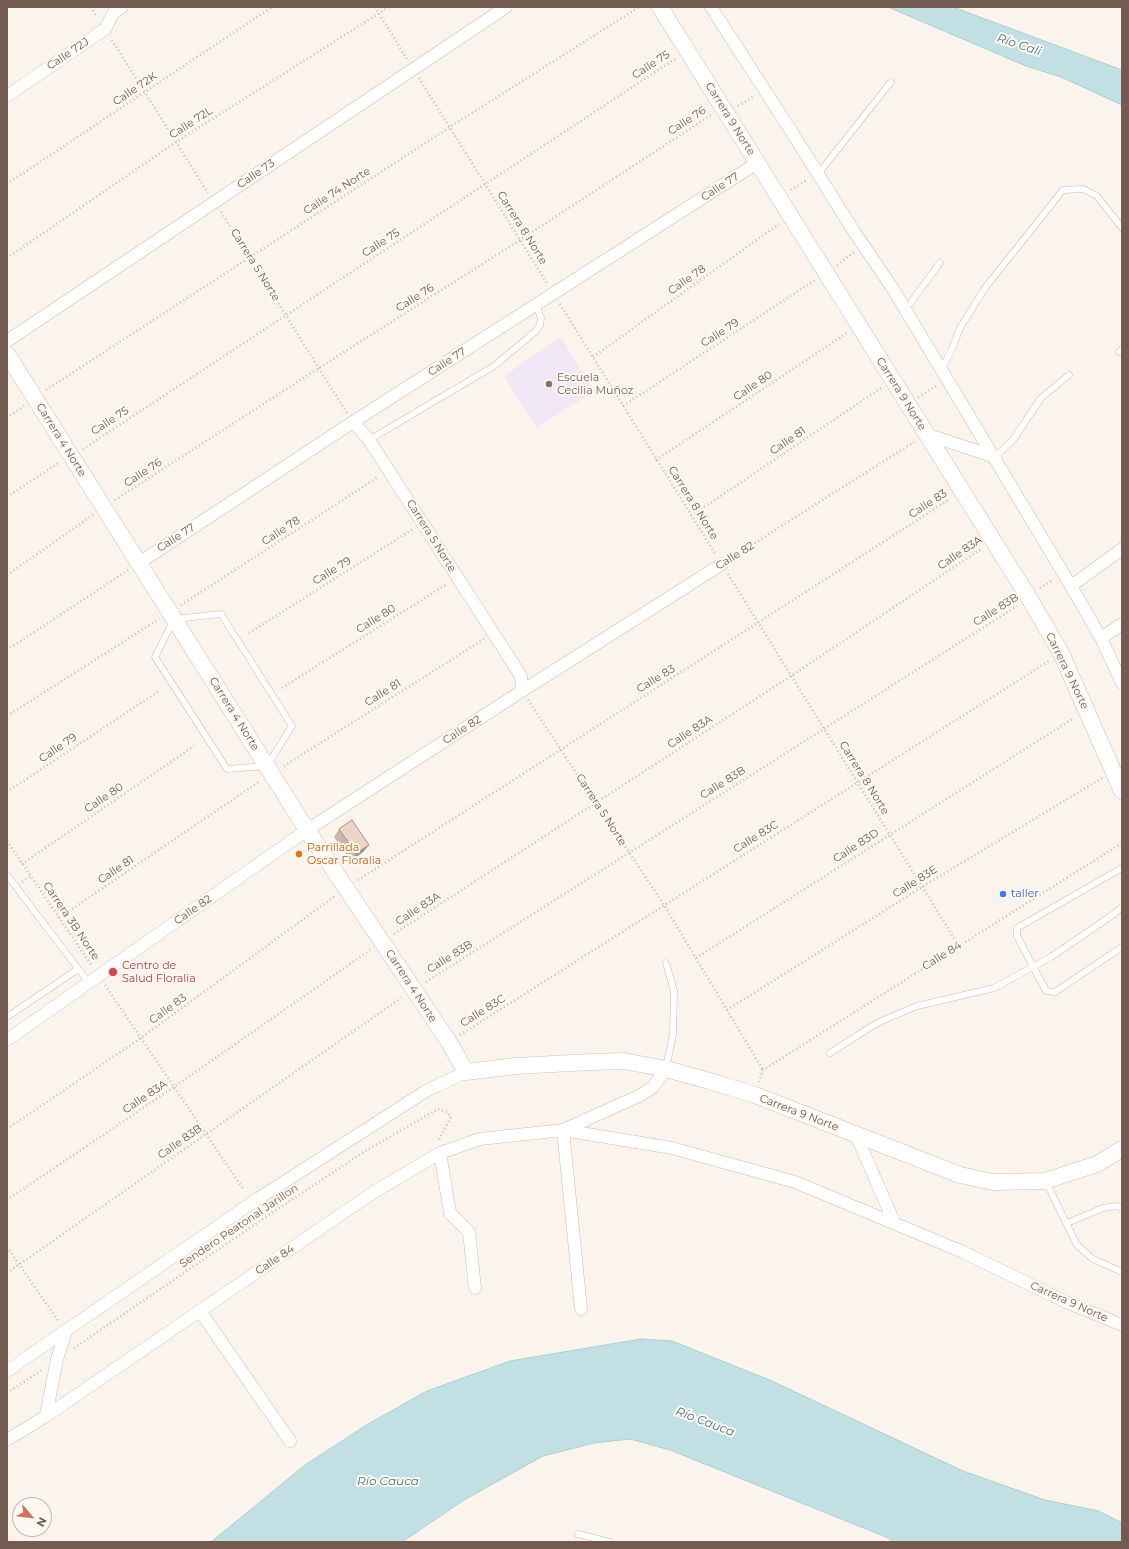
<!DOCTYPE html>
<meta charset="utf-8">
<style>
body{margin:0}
#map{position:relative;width:1129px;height:1549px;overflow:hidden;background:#fbf4ec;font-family:Montserrat,sans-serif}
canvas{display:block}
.frame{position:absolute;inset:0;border:8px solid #745b51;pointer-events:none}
.north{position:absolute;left:12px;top:1497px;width:40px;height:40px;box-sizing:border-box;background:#fdf8f2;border:1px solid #c6b9b2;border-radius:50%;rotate:118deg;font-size:11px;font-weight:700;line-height:16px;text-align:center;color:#745b51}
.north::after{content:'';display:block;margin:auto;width:14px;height:18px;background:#d67360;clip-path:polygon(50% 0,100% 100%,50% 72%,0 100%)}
</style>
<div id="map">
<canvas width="1129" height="1549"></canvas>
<div class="frame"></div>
<div class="north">N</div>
</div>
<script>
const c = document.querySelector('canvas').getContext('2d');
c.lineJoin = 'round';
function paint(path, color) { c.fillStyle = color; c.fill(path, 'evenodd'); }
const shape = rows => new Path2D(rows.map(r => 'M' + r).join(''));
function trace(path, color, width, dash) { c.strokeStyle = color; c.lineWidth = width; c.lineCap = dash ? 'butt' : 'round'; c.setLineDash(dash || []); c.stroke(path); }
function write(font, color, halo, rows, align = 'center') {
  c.font = font + ' Montserrat,sans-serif'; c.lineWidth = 4; c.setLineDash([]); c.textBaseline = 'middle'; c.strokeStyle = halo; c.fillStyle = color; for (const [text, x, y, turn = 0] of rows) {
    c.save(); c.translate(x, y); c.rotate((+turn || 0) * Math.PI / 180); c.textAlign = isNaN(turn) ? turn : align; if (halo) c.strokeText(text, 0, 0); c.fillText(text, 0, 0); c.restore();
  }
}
paint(shape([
 [561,337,594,391,537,428,504,376]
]), '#f1e8f7');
const water = shape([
 [888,7,953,7,1122,70,1122,105,1061,77,1026,66,888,7],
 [641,1339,672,1341,772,1381,963,1471,1045,1500,1099,1511,1122,1523,1122,1542,893,1542,886,1537,670,1450,630,1439,594,1443,543,1456,464,1500,402,1542,211,1542,305,1465,368,1424,427,1391,510,1361,641,1339]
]);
paint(water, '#c2e0e3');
trace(water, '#aacfd3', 1);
const lane = shape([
 [818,174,891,82],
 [905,310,940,263],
 [1119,352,1122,349],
 [941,370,952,349,960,328,985,288,1063,190,1083,189,1097,196,1122,228],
 [369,440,494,366,536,331,540,325,541,318,536,304],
 [995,457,1013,440,1041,398,1069,375],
 [221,614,292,726,267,766,227,769,155,657,174,619,221,614],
 [1122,868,1017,928,1017,936,1046,991,1055,992,1122,947],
 [7,875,89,983],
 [666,963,674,991,673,1035,666,1068],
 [7,1017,78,969],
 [830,1053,877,1023,917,1006,994,988,1051,957,1114,914,1122,907],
 [1046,1182,1077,1245,1093,1259,1122,1272],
 [1067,1223,1103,1208,1116,1206,1122,1208],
 [578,1534,609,1542]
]);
const street = shape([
 [711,7,793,134,853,230,893,289,1071,586,1101,638,1122,683],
 [7,96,105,29,114,12,122,7],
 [7,341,506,7],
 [353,422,369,440,521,676,522,691],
 [926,434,995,457],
 [139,563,353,422,757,163],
 [1071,586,1122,549],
 [1101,638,1122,624],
 [7,1040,307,830,522,691,722,564],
 [563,1130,581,1309],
 [563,1130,641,1095,653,1087,666,1069],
 [856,1135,895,1224],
 [440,1153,450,1213,469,1232,475,1288],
 [200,1311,290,1441],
 [7,1371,256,1200,426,1091,466,1072],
 [46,1416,57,1359,66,1331],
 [7,1440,46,1416,374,1192,440,1153,480,1139,563,1130,672,1148,795,1182,963,1252,1066,1302,1122,1325]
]);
const secondary = shape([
 [660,7,1029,598,1061,653,1122,791],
 [7,354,307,830,449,1042,466,1072,516,1066,591,1062,624,1061,666,1069,713,1082,755,1095,960,1175,993,1182,1045,1181,1097,1164,1122,1149]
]);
trace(lane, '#ccbcb3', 7);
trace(street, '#ccbcb3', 13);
trace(secondary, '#d1beb3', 17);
trace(shape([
 [91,7,97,17],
 [375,7,407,59],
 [112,40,208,193],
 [419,78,548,285],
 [738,106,754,96],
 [7,184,272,7],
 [791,190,807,180],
 [221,212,347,413],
 [7,258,176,142,389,7],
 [837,265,854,252],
 [560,304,716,555],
 [593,357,779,224],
 [46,390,450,127,639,7],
 [918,397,936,386],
 [623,406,815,280],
 [7,418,24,406],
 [83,449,675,59],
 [656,460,847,333],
 [7,497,60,462],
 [115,500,319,368,520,240,711,115],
 [691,516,881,388],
 [731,558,914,442],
 [728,574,959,946],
 [7,575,93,515],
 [1040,588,1053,580],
 [181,605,378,477],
 [249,633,413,529],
 [7,650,128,570],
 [282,688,447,584],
 [528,700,664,905,763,1070],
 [7,716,159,619],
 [284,766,484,639],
 [7,792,159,691],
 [7,841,92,966],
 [22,864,194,746],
 [358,880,950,499],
 [22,882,31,876],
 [59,918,260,781],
 [394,934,791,676,981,549],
 [696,958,1074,718],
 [426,982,1017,606],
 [105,985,244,1190],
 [727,1010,922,887,1102,778],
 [460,1035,1049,661],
 [759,1082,763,1070,1122,843],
 [7,1129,141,1038,335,896],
 [7,1200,174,1087,370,950],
 [7,1247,59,1322],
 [7,1273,401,998],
 [74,1348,266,1217,365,1151,438,1109,447,1112,451,1117,438,1141],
 [7,1393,42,1370]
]), '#d2b7a9', 2.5, [1, 3]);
trace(lane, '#fff', 6);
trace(street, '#fff', 12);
trace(secondary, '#fff', 16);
paint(shape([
 [339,829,369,845,363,852,351,861,334,837]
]), '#ccb6ab');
paint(shape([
 [369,845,363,852,351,861,356,853]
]), '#a6948b');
const building = shape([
 [352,820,369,845,356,853,339,829,352,820]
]);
paint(building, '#edd4c7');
trace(building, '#a6948b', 1);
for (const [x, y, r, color] of [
 [549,384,4,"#8d6e63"],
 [299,854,4,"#e8710a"],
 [1003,894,4,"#3f7fe0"],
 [113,972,5,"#e0444e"]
]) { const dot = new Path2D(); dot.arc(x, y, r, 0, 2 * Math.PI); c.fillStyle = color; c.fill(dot); trace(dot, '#fdf8f2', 1.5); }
write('11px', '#745b51', '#fdf8f2', [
 ["Calle 72J",68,54,-34],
 ["Calle 75",651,65,-33],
 ["Calle 72K",135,89,-34],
 ["Carrera 9 Norte",730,119,58],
 ["Calle 76",687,121,-33],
 ["Calle 72L",191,123,-33],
 ["Calle 73",256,174,-34],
 ["Calle 77",720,187,-33],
 ["Calle 74 Norte",337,191,-33],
 ["Carrera 8 Norte",522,228,58],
 ["Calle 75",381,243,-33],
 ["Carrera 5 Norte",255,265,58],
 ["Calle 78",687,280,-35],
 ["Calle 76",415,298,-32],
 ["Calle 79",720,333,-33],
 ["Calle 77",447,362,-33],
 ["Calle 80",753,386,-34],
 ["Carrera 9 Norte",901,394,58],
 ["Calle 75",110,421,-33],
 ["Carrera 4 Norte",61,440,58],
 ["Calle 81",788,441,-34],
 ["Calle 76",143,473,-33],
 ["Carrera 8 Norte",693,503,58],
 ["Calle 83",928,504,-33],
 ["Calle 78",281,531,-33],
 ["Carrera 5 Norte",431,536,58],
 ["Calle 77",176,538,-33],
 ["Calle 83A",960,553,-34],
 ["Calle 82",735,556,-32],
 ["Calle 79",332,571,-32],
 ["Calle 83B",996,610,-32],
 ["Calle 80",376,619,-32],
 ["Carrera 9 Norte",1067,671,64],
 ["Calle 83",656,679,-32],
 ["Calle 81",383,693,-32],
 ["Carrera 4 Norte",234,714,58],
 ["Calle 82",462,730,-33],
 ["Calle 83A",690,732,-33],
 ["Calle 79",58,748,-34],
 ["Carrera 8 Norte",864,778,58],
 ["Calle 83B",723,783,-32],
 ["Calle 80",104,798,-34],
 ["Carrera 5 Norte",601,810,57],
 ["Calle 83C",756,837,-32],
 ["Calle 83D",856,846,-33],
 ["Calle 81",116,870,-34],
 ["Calle 83E",915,882,-32],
 ["Calle 83A",418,909,-33],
 ["Calle 82",193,910,-35],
 ["Carrera 3B Norte",71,921,56],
 ["Calle 84",942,956,-32],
 ["Calle 83B",450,957,-32],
 ["Carrera 4 Norte",411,986,57],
 ["Calle 83",168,1009,-36],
 ["Calle 83C",483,1011,-32],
 ["Calle 83A",145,1097,-34],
 ["Carrera 9 Norte",799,1113,21],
 ["Calle 83B",180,1142,-35],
 ["Sendero Peatonal Jarillon",239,1226,-34],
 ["Calle 84",275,1260,-34],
 ["Carrera 9 Norte",1069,1302,24]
]);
write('11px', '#785e54', '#fdf8f2', [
 ["Escuela",557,378],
 ["Cecilia Muñoz",557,391]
], 'left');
write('11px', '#c56008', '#fdf8f2', [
 ["Parrillada",307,848],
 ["Oscar Floralia",307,861]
], 'left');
write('11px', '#366cbe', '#fdf8f2', [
 ["taller",1011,894]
], 'left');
write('11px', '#be3a42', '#fdf8f2', [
 ["Centro de",122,966],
 ["Salud Floralia",122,979]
], 'left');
write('italic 12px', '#4a777d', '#fdf8f2', [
 ["Río Cali",1019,45,18],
 ["Río Cauca",705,1422,21],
 ["Río Cauca",388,1481]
]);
</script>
